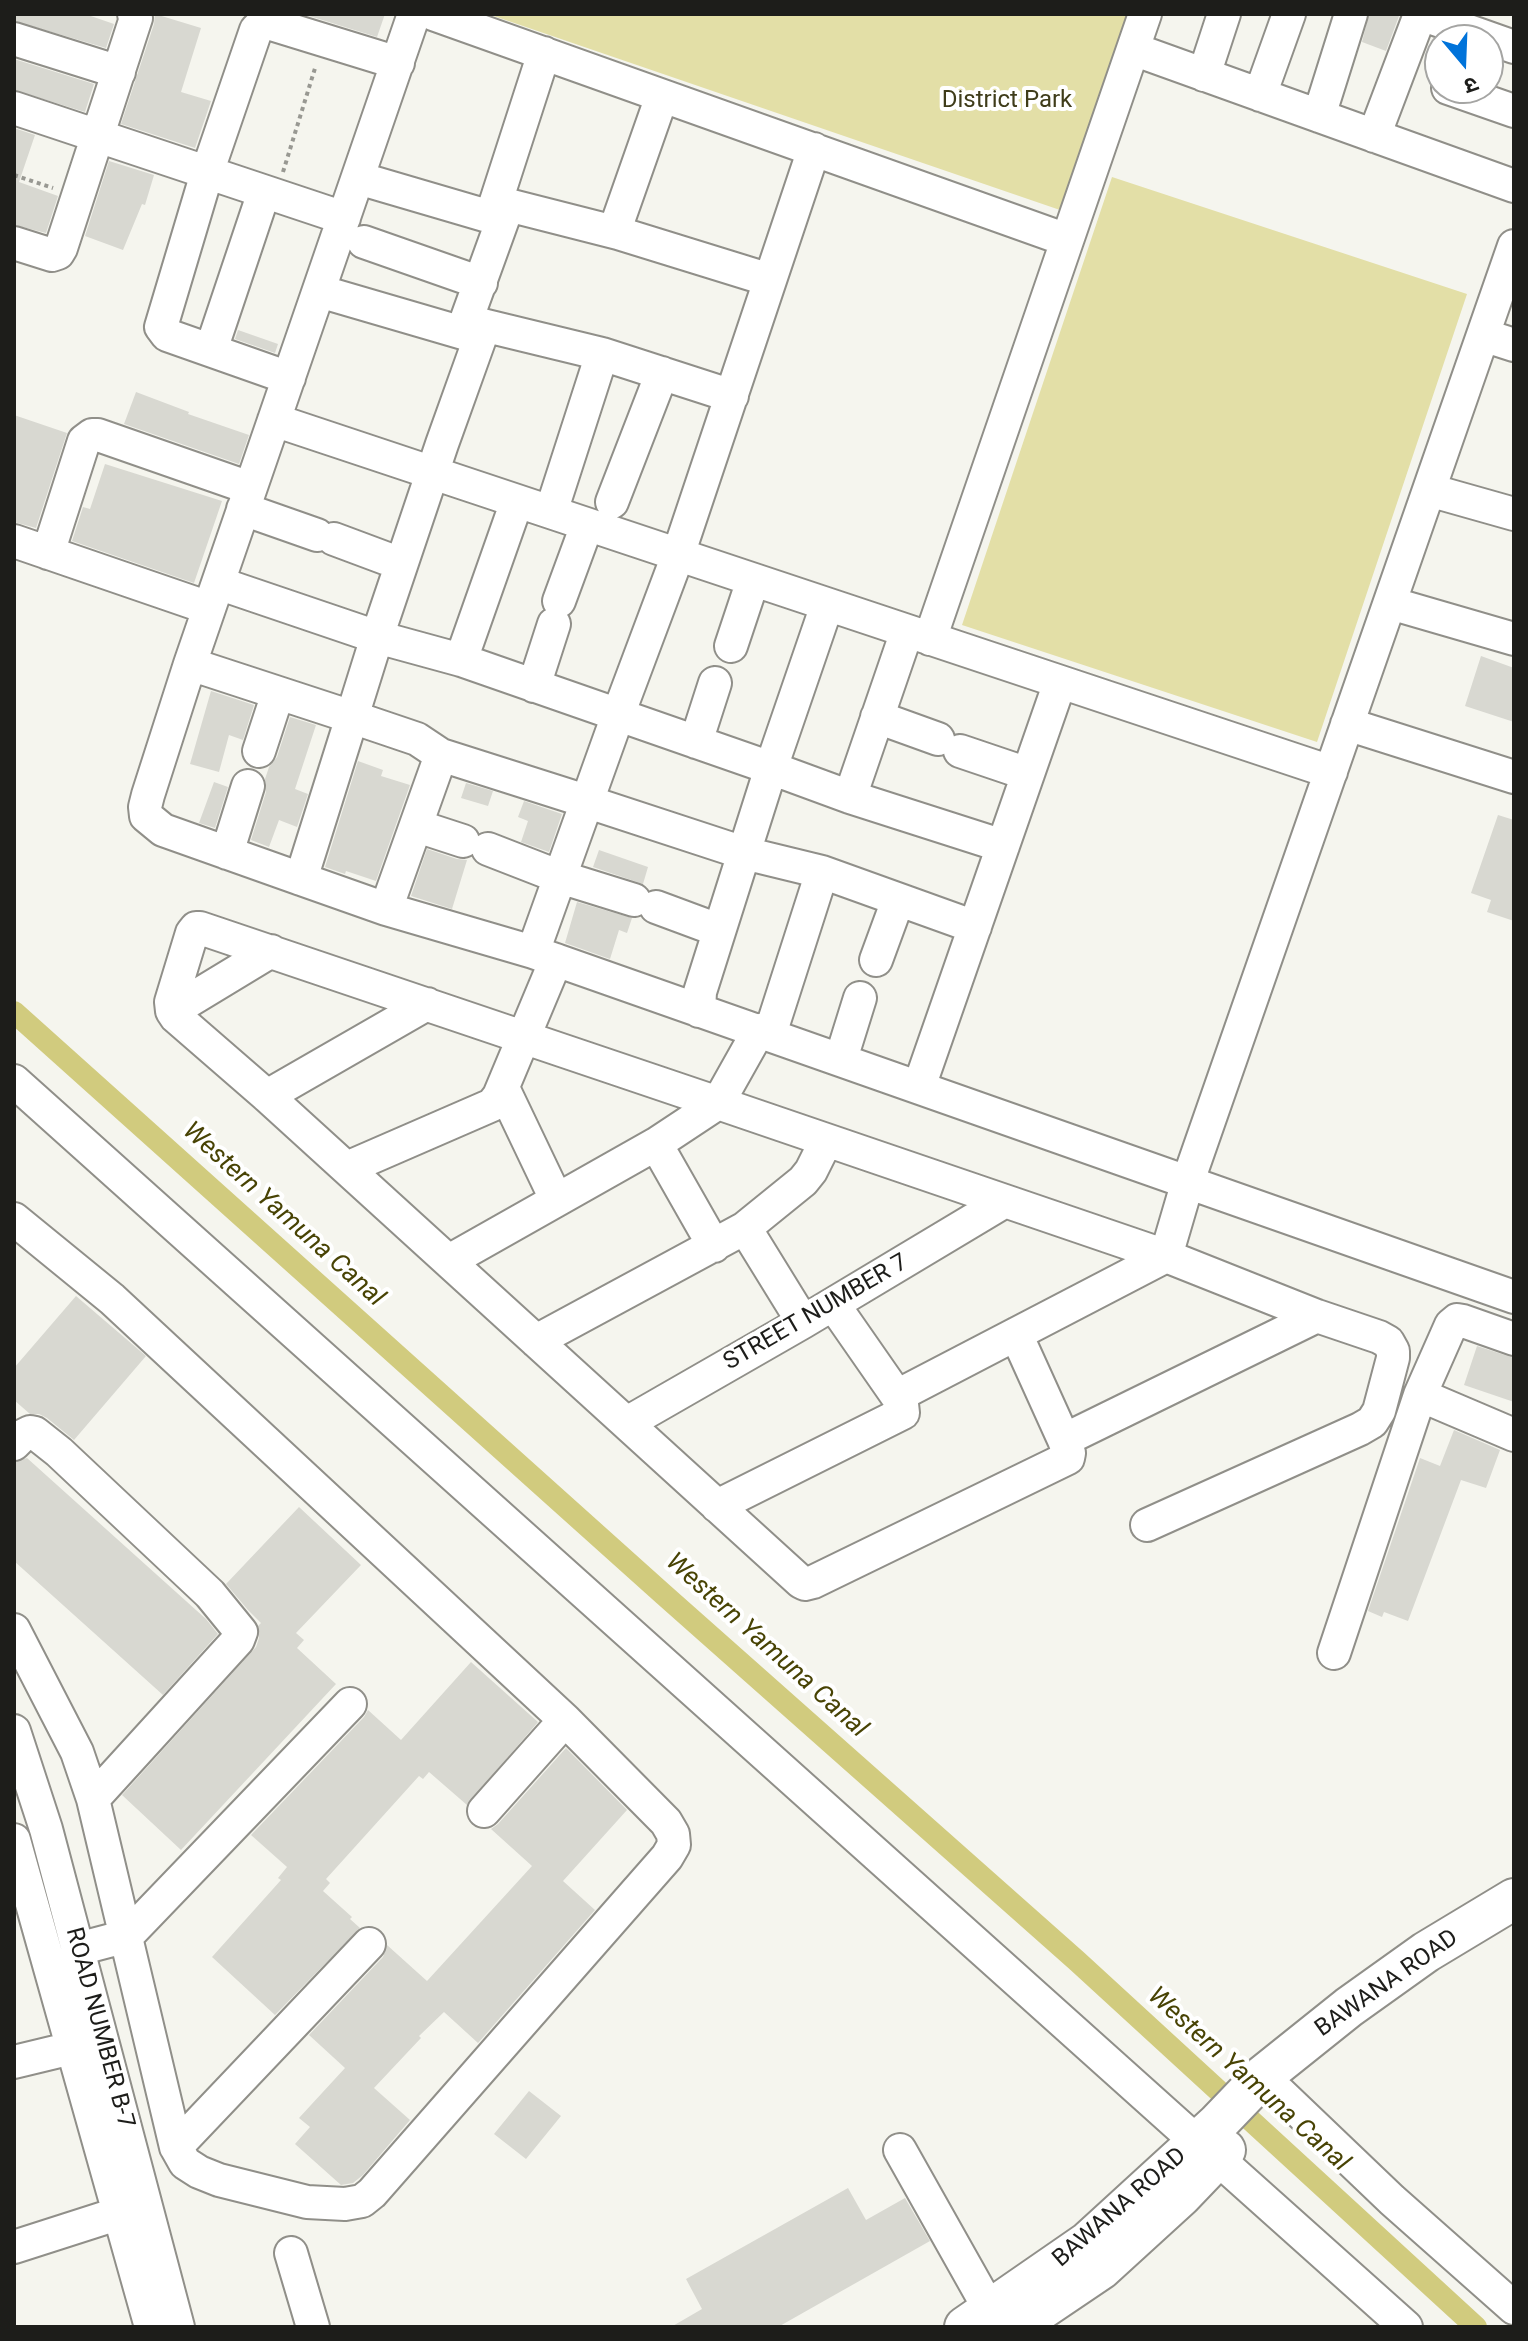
<!DOCTYPE html>
<meta charset="utf-8">
<style>
body{margin:0}
#map{position:relative;width:1528px;height:2341px;overflow:hidden;background:#f5f5ee;font-family:Roboto,"Noto Sans Devanagari",sans-serif}
canvas{display:block}
.frame{position:absolute;inset:0;border:16px solid #1d1d1a;pointer-events:none}
.north{position:absolute;left:1424px;top:24px;width:80px;height:80px;box-sizing:border-box;background:#fff;border:2px solid #a5a5a3;border-radius:50%;rotate:161deg;font-size:22px;font-weight:700;line-height:32px;text-align:center;color:#1d1d1a}
.north::after{content:'';display:block;margin:auto;width:28px;height:36px;background:#0073da;clip-path:polygon(50% 0,100% 100%,50% 72%,0 100%)}
</style>
<div id="map">
<canvas width="1528" height="2341"></canvas>
<div class="frame"></div>
<div class="north">उ</div>
</div>
<script>
const c = document.querySelector('canvas').getContext('2d');
c.lineJoin = 'round';
function paint(path, color) { c.fillStyle = color; c.fill(path, 'evenodd'); }
const shape = rows => new Path2D(rows.map(r => 'M' + r).join(''));
function trace(path, color, width, dash) { c.strokeStyle = color; c.lineWidth = width; c.lineCap = dash ? 'butt' : 'round'; c.setLineDash(dash || []); c.stroke(path); }
function write(font, color, halo, rows, align = 'center') {
  c.font = font + ' Roboto,sans-serif'; c.lineWidth = 8; c.setLineDash([]); c.textBaseline = 'middle'; c.strokeStyle = halo; c.fillStyle = color; for (const [text, x, y, turn = 0] of rows) {
    c.save(); c.translate(x, y); c.rotate((+turn || 0) * Math.PI / 180); c.textAlign = isNaN(turn) ? turn : align; if (halo) c.strokeText(text, 0, 0); c.fillText(text, 0, 0); c.restore();
  }
}
paint(shape([
 [488,14,1128,14,1060,210],
 [1112,177,1467,294,1317,742,962,625]
]), '#e3dfa7');
trace(shape([
 [14,1012,663,1594,1077,1961,1476,2327]
]), '#d1cb7e', 22);
paint(shape([
 [14,14,85,14,114,24,106,48,14,21],
 [155,14,201,28,181,92,211,101,195,148,121,124,154,24],
 [303,14,385,14,377,37],
 [1369,14,1393,14,1399,16,1386,51,1362,42],
 [14,59,94,84,85,112,14,90],
 [14,128,35,135,19,182,58,196,46,233,14,225],
 [109,161,154,175,145,205,142,204,123,250,85,236],
 [238,330,278,344,275,353,235,339],
 [136,392,189,412,188,414,249,435,239,464,124,424],
 [14,415,67,433,36,528,14,522],
 [105,464,222,501,194,583,72,541,83,507,90,509],
 [1481,656,1514,668,1514,722,1465,706],
 [211,691,254,705,243,740,229,735,219,772,190,764],
 [290,717,316,725,295,789,308,794,297,827,279,820,269,847,251,840,266,792,265,779,269,767,277,757],
 [358,761,383,770,381,776,410,785,376,881,346,871,345,874,325,867],
 [214,782,228,787,215,828,199,823],
 [466,783,493,791,488,806,461,798],
 [524,801,562,814,549,852,521,842,528,821,518,817],
 [1498,815,1514,820,1514,921,1487,912,1491,900,1471,893],
 [427,849,457,859,467,860,452,909,411,896],
 [599,850,648,867,643,884,593,867],
 [577,902,632,918,627,933,619,930,610,959,565,943],
 [76,1296,146,1356,74,1440,47,1418,39,1414,30,1414,14,1400,14,1368],
 [1477,1346,1514,1358,1514,1402,1464,1385],
 [1454,1430,1500,1450,1486,1488,1461,1480,1408,1621,1384,1612,1382,1617,1368,1611,1420,1458,1440,1466],
 [27,1458,206,1619,218,1634,163,1695,14,1561,14,1462],
 [299,1507,361,1565,296,1633,304,1640,297,1648,336,1684,181,1850,122,1795,256,1647,259,1638,258,1626,261,1623,248,1610,226,1584],
 [471,1662,538,1722,467,1805,429,1772,423,1779,419,1776,326,1879,330,1883,323,1891,352,1917,350,1919,360,1928,275,2015,212,1957,281,1880,278,1878,287,1867,251,1835,364,1717,368,1710,401,1740],
 [566,1748,627,1810,563,1881,595,1910,478,2043,444,2012,419,2036,421,2038,374,2088,410,2120,363,2175,353,2183,341,2185,295,2144,310,2127,299,2118,345,2068,309,2035,383,1957,387,1945,427,1981,532,1866,491,1829,498,1824],
 [529,2091,561,2116,526,2159,494,2134],
 [848,2188,866,2220,905,2198,930,2241,778,2327,671,2327,702,2309,686,2279]
]), '#d8d8d1');
const minor = shape([
 [414,14,190,664,148,795,145,807,146,816,163,830,301,879,386,909,533,952,1514,1297],
 [433,14,1067,240],
 [14,39,119,72],
 [1133,49,1514,186],
 [1204,75,1224,14],
 [1448,88,1514,111],
 [1260,95,1289,14],
 [662,96,617,224,618,233,770,280],
 [14,108,344,218],
 [1319,116,1351,14],
 [1374,136,1418,20,1424,17,1432,18,1514,47],
 [358,178,491,217,544,53],
 [364,242,481,283],
 [14,243,52,255,58,253,61,248,134,24,136,18,134,14],
 [1483,335,1514,345],
 [211,350,264,192],
 [602,354,466,321,508,205,618,233],
 [289,378,167,335,161,327,207,173,256,30,262,24,268,23,398,63],
 [274,420,1331,772],
 [1429,490,1514,514],
 [517,501,461,660,771,768,827,605],
 [612,502,662,373],
 [243,509,317,535],
 [551,512,602,354,732,396],
 [334,539,401,564],
 [14,541,209,608],
 [48,553,84,441,92,435,98,435,250,488],
 [218,583,377,637,442,444,480,338,319,291],
 [559,601,587,525],
 [1390,603,1514,639],
 [907,631,850,797,1003,846],
 [930,639,1145,14],
 [731,646,753,580],
 [190,664,352,717,301,879],
 [534,686,554,624],
 [877,717,938,739],
 [1347,724,1514,777],
 [696,742,715,683],
 [259,751,278,693],
 [960,751,1028,774],
 [441,755,417,739,352,717,377,637,461,660],
 [417,826,463,841],
 [488,849,560,877,634,900],
 [227,853,248,786],
 [822,872,744,853,771,768,850,797],
 [656,907,718,930],
 [386,909,441,755,570,796,744,853,700,992,699,1011],
 [533,952,618,715,678,555,814,149],
 [876,960,898,900],
 [172,1011,271,951],
 [770,1034,822,872,975,927],
 [841,1059,860,998],
 [14,1081,1197,2142],
 [919,1087,1060,682],
 [503,1088,556,1199],
 [267,1096,427,1004],
 [656,1144,714,1246],
 [347,1168,492,1105,499,1096,556,960],
 [14,1219,112,1299,565,1720,666,1822,673,1834,674,1845,667,1857,372,2193,362,2201,345,2204,307,2202,219,2180,199,2172,185,2163,176,2147,93,1799,77,1752,14,1630],
 [745,1228,803,1322],
 [449,1261,656,1144,718,1103,759,1030],
 [1016,1334,1064,1440,1069,1453,1068,1458,813,1582,805,1584,801,1582,267,1096,176,1017,172,1011,171,1002,192,933,196,928,200,928,718,1103,1166,1256,1317,1316,1379,1337,1388,1342,1393,1351,1393,1358,1379,1411,1372,1422,1360,1429,1147,1525],
 [536,1341,745,1228,803,1181,811,1171,826,1141],
 [1420,1395,1514,1435],
 [897,1396,1166,1256,1188,1181,1514,246],
 [627,1423,803,1322,1005,1201],
 [1064,1440,1317,1316],
 [14,1444,22,1436,30,1432,35,1433,59,1452,210,1594,241,1632,238,1640,93,1799],
 [717,1506,903,1413,902,1404,897,1396,833,1304],
 [1334,1653,1420,1395,1451,1325,1457,1320,1463,1321,1514,1339],
 [14,1731,46,1829,178,2327],
 [484,1811,565,1720],
 [14,1840,151,2327],
 [78,1949,127,1936,350,1704],
 [14,2062,72,2048],
 [1280,2093,1392,2200,1514,2308],
 [176,2147,369,1944],
 [900,2150,990,2310],
 [1217,2158,1406,2327],
 [14,2247,120,2213],
 [291,2253,313,2327]
]);
const major = shape([
 [965,2327,1088,2242,1217,2124,1264,2075,1349,2007,1426,1952,1514,1899],
 [1015,2327,1101,2269,1181,2196,1225,2150]
]);
trace(minor, '#908f89', 36);
trace(major, '#908f89', 44);
trace(shape([
 [283,172,316,65],
 [14,175,53,188]
]), '#989892', 4, [4, 4]);
trace(minor, '#fff', 32);
trace(major, '#fff', 40);
write('24px', '#3f3c1a', '#fff', [
 ["District Park",1007,101]
]);
write('24px', '#1d1d1a', '#fff', [
 ["STREET NUMBER 7",816,1313,-30],
 ["BAWANA ROAD",1387,1984,-35],
 ["ROAD NUMBER B-7",99,2028,75],
 ["BAWANA ROAD",1120,2208,-41]
]);
write('italic 26px', '#484304', '#fff', [
 ["Western Yamuna Canal",283,1215,42],
 ["Western Yamuna Canal",766,1646,42],
 ["Western Yamuna Canal",1248,2080,42]
]);
</script>
